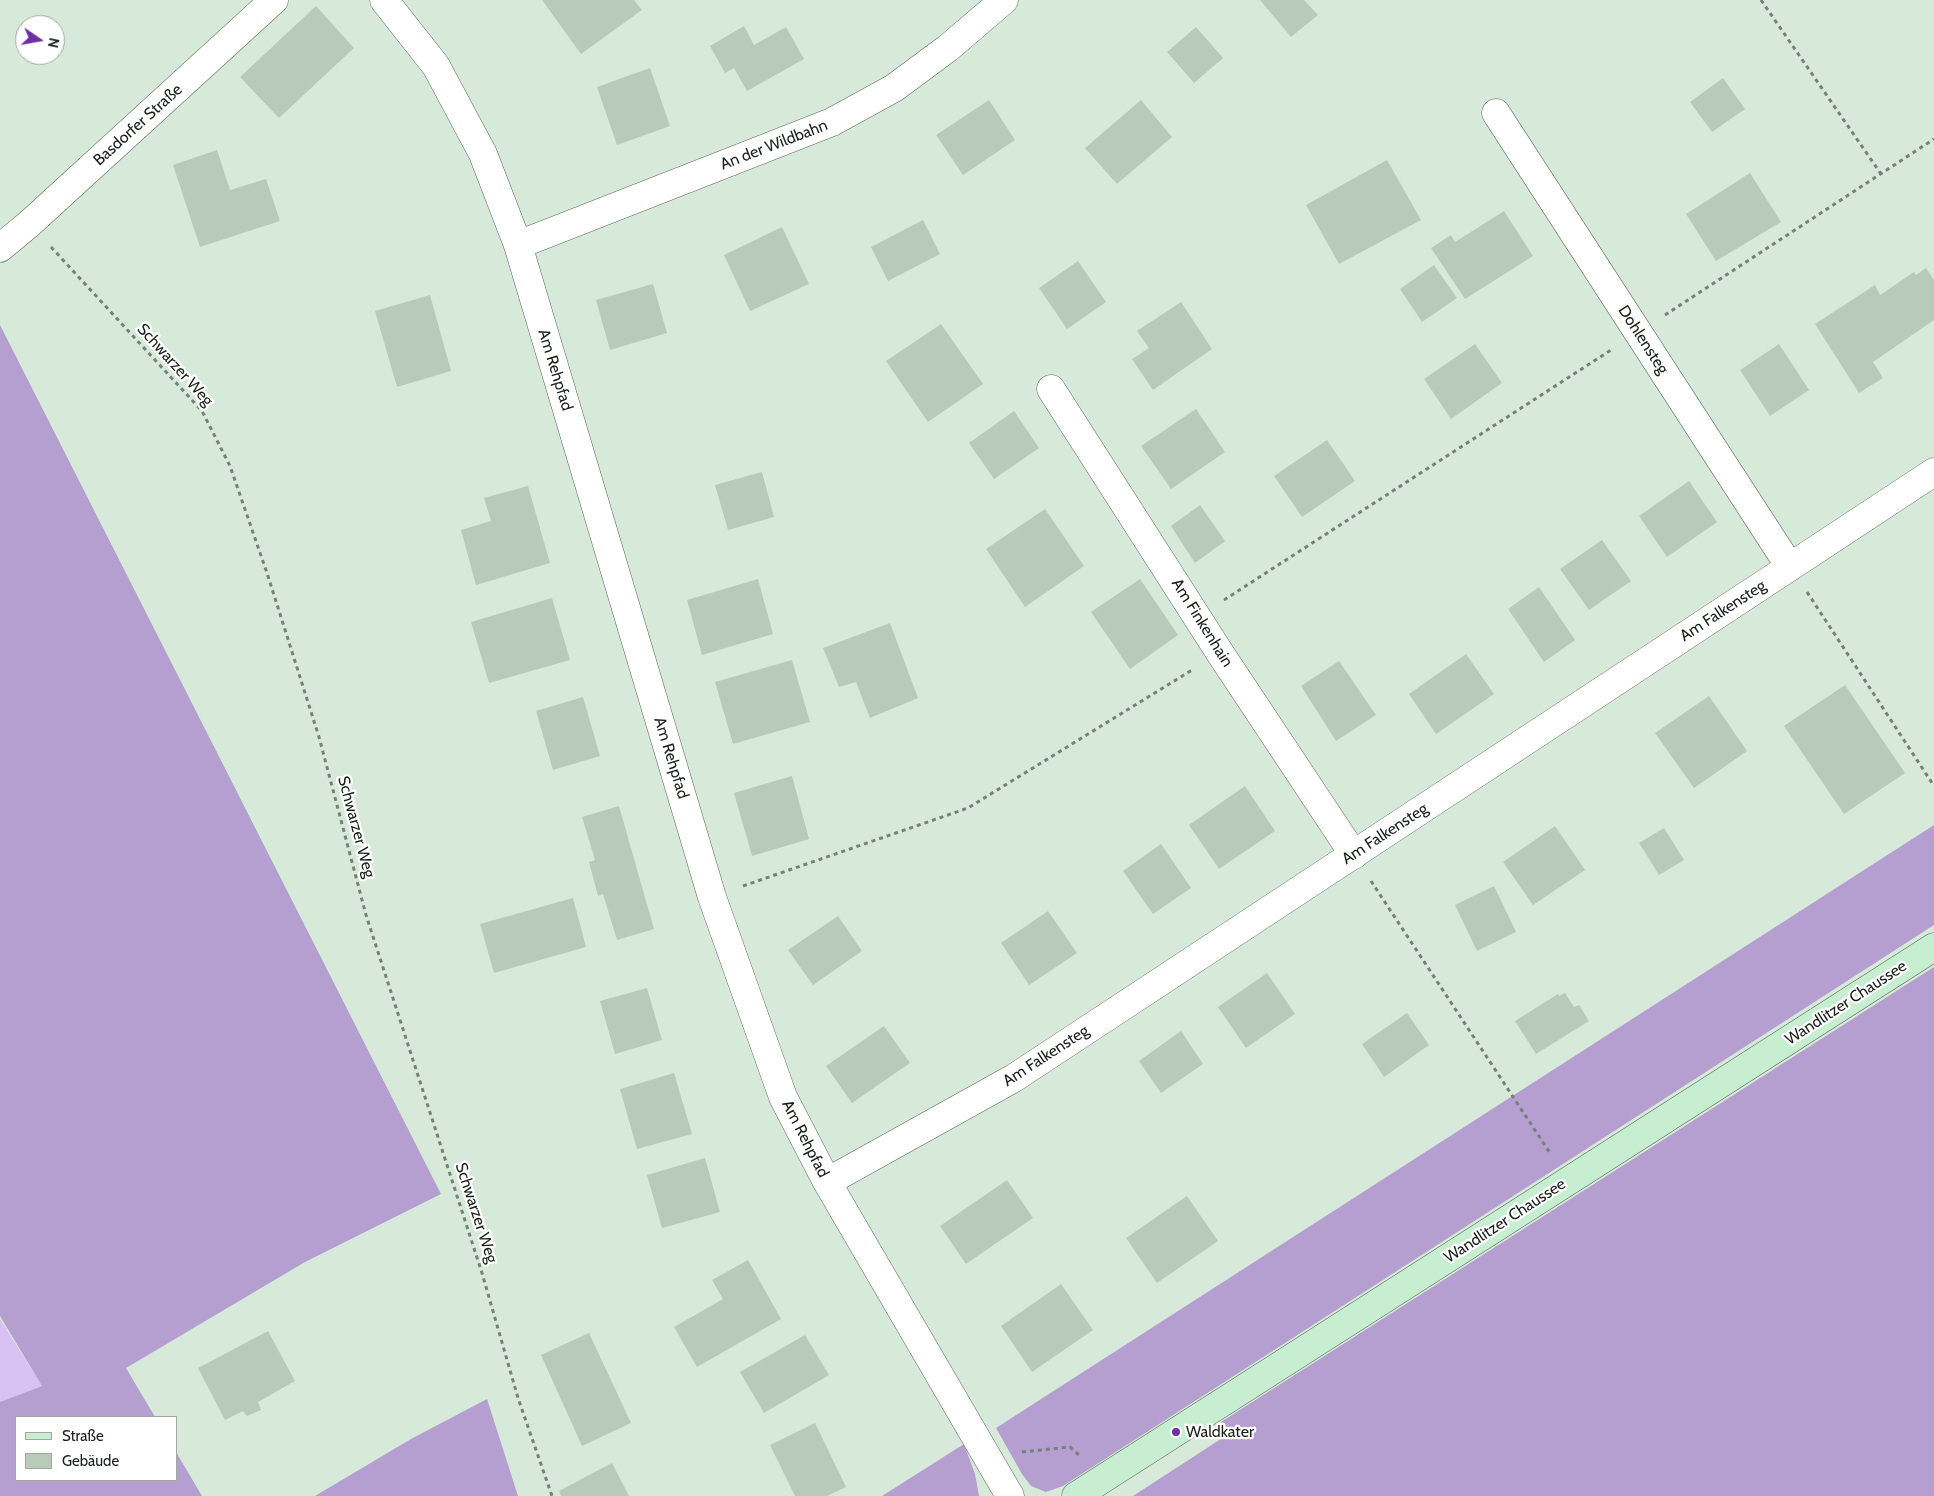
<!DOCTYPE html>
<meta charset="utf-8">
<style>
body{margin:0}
#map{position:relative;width:1934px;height:1496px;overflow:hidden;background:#d7ead9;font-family:Cabin,sans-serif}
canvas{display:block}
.legend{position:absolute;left:15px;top:1416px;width:162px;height:65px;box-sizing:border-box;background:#fff;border:1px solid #a3a6a3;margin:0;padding:6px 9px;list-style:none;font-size:15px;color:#19201a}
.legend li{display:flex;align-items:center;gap:10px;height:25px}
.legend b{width:25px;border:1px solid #a3a6a3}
.north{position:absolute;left:15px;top:15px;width:50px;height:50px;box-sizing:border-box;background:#fff;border:1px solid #a3a6a3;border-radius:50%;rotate:102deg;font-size:14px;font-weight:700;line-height:20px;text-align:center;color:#19201a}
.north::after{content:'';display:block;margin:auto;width:18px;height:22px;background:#7030a5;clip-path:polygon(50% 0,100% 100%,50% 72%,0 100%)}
</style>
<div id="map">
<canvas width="1934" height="1496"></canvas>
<ul class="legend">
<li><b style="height:6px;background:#c8eed1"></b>Straße</li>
<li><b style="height:14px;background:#b8cbba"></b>Gebäude</li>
</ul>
<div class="north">N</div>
</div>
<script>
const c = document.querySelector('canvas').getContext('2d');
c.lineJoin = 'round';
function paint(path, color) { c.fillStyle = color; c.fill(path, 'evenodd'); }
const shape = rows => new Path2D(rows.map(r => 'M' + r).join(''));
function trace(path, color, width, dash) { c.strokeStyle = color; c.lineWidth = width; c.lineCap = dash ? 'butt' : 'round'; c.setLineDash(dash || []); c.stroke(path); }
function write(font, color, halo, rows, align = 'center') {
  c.font = font + ' Cabin,sans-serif'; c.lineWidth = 4.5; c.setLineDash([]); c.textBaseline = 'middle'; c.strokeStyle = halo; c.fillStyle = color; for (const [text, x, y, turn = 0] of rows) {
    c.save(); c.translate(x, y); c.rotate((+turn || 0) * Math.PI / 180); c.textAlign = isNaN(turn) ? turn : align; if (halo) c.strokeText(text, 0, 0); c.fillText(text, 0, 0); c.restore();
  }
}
paint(shape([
 [0,1319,42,1386,0,1402]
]), '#d8c2f3');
paint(shape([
 [0,325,441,1194,305,1262,126,1368,155,1417,16,1417,16,1480,176,1480,176,1452,202,1496,0,1496,0,1402,42,1386,0,1316],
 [1934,825,1934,925,1063,1486,1046,1492,1031,1486,1022,1474,996,1428],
 [1934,967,1934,1496,1133,1496,1227,1435,1221,1422],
 [487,1399,518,1496,315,1496,411,1439],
 [964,1444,975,1474,979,1496,882,1496]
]), '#b59ed0');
paint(shape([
 [542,0,634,0,642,10,581,54],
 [1260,0,1304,0,1318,15,1291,37],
 [316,6,354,48,279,118,240,77],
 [744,26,754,45,786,27,804,59,747,91,734,68,725,73,710,46],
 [1196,27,1223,58,1194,83,1167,52],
 [650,68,670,126,617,145,597,87],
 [1723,78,1745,109,1712,132,1690,102],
 [989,100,1015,140,963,175,936,135],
 [1141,100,1172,137,1117,184,1085,148],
 [217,150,230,190,266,179,280,221,200,247,173,165],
 [1387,160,1421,220,1339,264,1306,205],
 [1750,173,1781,222,1716,261,1686,214],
 [1504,211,1533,256,1465,299,1431,248,1451,235,1455,242],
 [923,220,940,254,888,281,871,247],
 [782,227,809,284,750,311,724,255],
 [1078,261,1106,302,1067,329,1039,288],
 [1434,265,1457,298,1422,322,1400,289],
 [1926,268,1934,280,1934,320,1873,362,1883,378,1859,393,1815,324,1875,285,1880,295,1914,272,1916,275],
 [653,284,667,333,610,350,596,300],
 [430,295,451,371,397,387,375,311],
 [1181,302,1212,349,1153,390,1132,359,1149,348,1137,331],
 [941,324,983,384,928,422,886,361],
 [1475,344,1502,383,1451,419,1424,379],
 [1779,344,1809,390,1770,416,1740,370],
 [1196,409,1225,452,1171,489,1141,446],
 [1014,411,1039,448,994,479,969,443],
 [1327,440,1355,481,1302,517,1274,476],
 [762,472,774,517,728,530,715,485],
 [1689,481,1717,522,1667,557,1639,516],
 [528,486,550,563,476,585,461,530,491,521,484,498],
 [1200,505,1225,541,1195,563,1171,526],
 [1045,509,1084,566,1025,607,986,549],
 [1602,540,1631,581,1589,610,1560,569],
 [758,579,773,634,702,655,687,600],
 [1140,579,1178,635,1130,669,1091,612],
 [1539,587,1575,640,1544,662,1508,609],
 [552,598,570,660,489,683,471,622],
 [890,623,918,698,870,718,856,682,839,687,823,648],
 [1466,654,1494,694,1436,734,1409,694],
 [792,660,810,722,733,744,715,682],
 [1339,661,1376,715,1336,741,1301,686],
 [1845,685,1905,773,1844,814,1784,726],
 [1709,696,1747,751,1694,788,1655,733],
 [583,697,600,756,553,770,536,711],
 [792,776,809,839,752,856,734,793],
 [1245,786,1275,831,1219,869,1189,825],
 [619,806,654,929,617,940,603,894,598,896,589,862,595,860,582,817],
 [1555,826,1585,870,1533,905,1503,862],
 [1664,828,1684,860,1659,875,1639,843],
 [1161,844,1191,888,1153,914,1123,871],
 [1494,886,1516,932,1477,951,1455,905],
 [573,898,586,947,494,973,480,924],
 [1048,911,1077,953,1029,985,1001,943],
 [838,916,862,951,813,985,788,950],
 [1267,973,1295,1014,1246,1048,1218,1007],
 [647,988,662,1040,615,1054,600,1001],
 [1565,993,1574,1007,1579,1005,1589,1021,1536,1054,1515,1021,1558,994,1559,996],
 [1407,1013,1429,1045,1384,1077,1362,1044],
 [884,1026,910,1063,852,1103,826,1066],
 [1181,1031,1203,1064,1161,1093,1139,1061],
 [674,1073,692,1134,637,1149,620,1089],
 [705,1158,720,1212,662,1228,647,1175],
 [1007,1180,1033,1218,966,1264,940,1226],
 [1187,1196,1218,1241,1157,1283,1126,1238],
 [748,1260,781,1319,697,1367,674,1327,723,1299,712,1280],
 [1061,1284,1093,1330,1032,1372,1001,1326],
 [268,1331,295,1381,258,1402,261,1410,247,1416,243,1411,225,1420,198,1368],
 [589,1333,631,1423,582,1446,541,1355],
 [805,1335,829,1375,764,1413,740,1372],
 [815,1423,846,1487,827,1496,795,1496,770,1445],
 [612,1463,629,1496,561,1496,559,1491]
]), '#b8cbba');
const minor = shape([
 [384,0,436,66,483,154,518,245,712,897,783,1097,827,1182,1010,1496],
 [1496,113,1790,567],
 [518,245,832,122,894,88,948,48,1004,0],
 [0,248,29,224,274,0],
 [1051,389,1220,653,1354,855],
 [827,1182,1014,1078,1934,472]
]);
const secondary = shape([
 [1076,1496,1934,947]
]);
trace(minor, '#596a5b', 29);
trace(secondary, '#596a5b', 29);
trace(shape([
 [1761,0,1881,174],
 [51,247,202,411,230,466,267,573,319,737,366,915,482,1273,518,1398,552,1496],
 [1665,315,1934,139],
 [1807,592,1934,786],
 [1224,600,1611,350],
 [1371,881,1550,1153],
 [743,886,968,808,1192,670],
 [1022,1452,1070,1447,1080,1456]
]), '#768277', 3, [4, 4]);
trace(minor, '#fff', 28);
trace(secondary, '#c8eed1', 28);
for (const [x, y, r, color] of [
 [1176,1432,5,"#7030a5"]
]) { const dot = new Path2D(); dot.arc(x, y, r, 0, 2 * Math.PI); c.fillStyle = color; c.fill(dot); trace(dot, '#fff', 2); }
write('16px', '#19201a', '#fff', [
 ["Basdorfer Straße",138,125,-42],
 ["An der Wildbahn",774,145,-21],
 ["Dohlensteg",1643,340,57],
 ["Schwarzer Weg",175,365,48],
 ["Am Rehpfad",555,370,73],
 ["Am Falkensteg",1723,611,-33],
 ["Am Finkenhain",1202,623,58],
 ["Am Rehpfad",671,758,73],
 ["Schwarzer Weg",356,827,75],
 ["Am Falkensteg",1385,834,-33],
 ["Wandlitzer Chaussee",1846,1003,-33],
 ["Am Falkensteg",1046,1056,-33],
 ["Am Rehpfad",805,1139,63],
 ["Schwarzer Weg",476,1213,72],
 ["Wandlitzer Chaussee",1505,1221,-33]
]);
write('16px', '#19201a', '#fff', [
 ["Waldkater",1186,1432]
], 'left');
</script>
